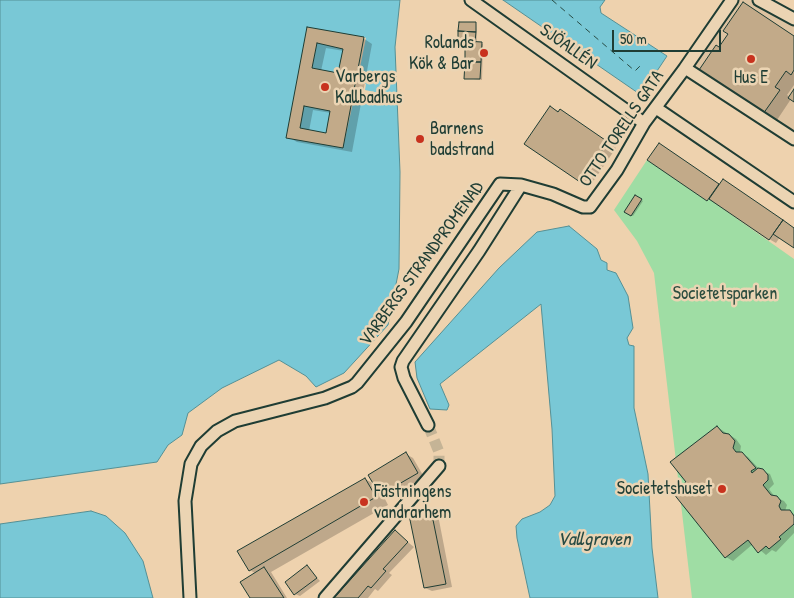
<!DOCTYPE html>
<meta charset="utf-8">
<style>
body{margin:0}
#map{position:relative;width:794px;height:598px;overflow:hidden;background:#eed2ae;font-family:"Patrick Hand",sans-serif}
canvas{display:block}
.scale{position:absolute;left:612px;top:30px;width:109px;height:22px;box-sizing:border-box;border:2px solid #1f3d34;border-top:0;padding-left:6px;font-size:15px;line-height:18px;white-space:nowrap;color:#1f3d34;-webkit-text-stroke:4px #ebd4b3;paint-order:stroke}
</style>
<div id="map">
<canvas width="794" height="598"></canvas>
<div class="scale">50 m</div>
</div>
<script>
const c = document.querySelector('canvas').getContext('2d');
c.lineJoin = 'round';
function paint(path, color) { c.fillStyle = color; c.fill(path, 'evenodd'); }
const shape = rows => new Path2D(rows.map(r => 'M' + r).join(''));
function trace(path, color, width, dash) { c.strokeStyle = color; c.lineWidth = width; c.lineCap = dash ? 'butt' : 'round'; c.setLineDash(dash || []); c.stroke(path); }
function write(font, color, halo, rows, align = 'center') {
  c.font = font + ' "Patrick Hand",sans-serif'; c.lineWidth = 5; c.setLineDash([]); c.textBaseline = 'middle'; c.strokeStyle = halo; c.fillStyle = color; for (const [text, x, y, turn = 0] of rows) {
    c.save(); c.translate(x, y); c.rotate((+turn || 0) * Math.PI / 180); c.textAlign = isNaN(turn) ? turn : align; if (halo) c.strokeText(text, 0, 0); c.fillText(text, 0, 0); c.restore();
  }
}
paint(shape([
 [739,0,750,0,794,26,794,131,763,114,693,66]
]), '#ddc3a1');
paint(shape([
 [647,160,707,201,709,199,794,259,794,598,692,598,654,273,637,241,614,210]
]), '#9fdda4');
const water = shape([
 [0,0,400,0,395,47,400,172,399,269,388,325,344,373,316,387,306,376,279,360,222,388,188,413,182,435,168,445,157,462,0,484,0,0],
 [503,0,605,0,600,7,601,13,667,56,641,95,503,0],
 [569,226,597,249,601,260,607,263,607,270,616,273,628,296,633,328,627,338,629,345,634,346,634,408,648,474,652,548,658,598,530,598,517,538,516,526,522,519,540,512,550,505,555,496,552,429,541,304,440,384,449,405,447,410,430,409,417,378,415,362,499,268,537,232,569,226],
 [91,511,106,516,125,533,143,561,153,598,0,598,0,524,91,511]
]);
paint(water, '#79c8d6');
trace(water, '#559095', 1);
paint(shape([
 [364,37,366,38,357,82,366,84,365,90,398,97,398,104,364,97,362,105,353,103,343,148]
]), '#eed2ae');
paint(shape([
 [744,3,794,36,794,85,787,95,790,97,794,91,794,100,791,99,777,120,701,70,730,34],
 [476,23,477,43,483,44,482,80,465,78,467,41],
 [308,28,363,38,372,44,352,152,297,142,288,137],
 [326,48,344,51,339,75,321,71],
 [313,110,331,113,327,134,309,131],
 [550,107,569,116,616,148,590,186,526,144],
 [666,148,720,185,794,229,794,247,780,237,776,243,769,239,649,160],
 [635,197,643,201,633,216,625,212],
 [717,427,736,439,741,446,740,453,748,457,760,470,770,474,774,484,769,489,775,497,784,501,787,505,785,511,794,514,794,533,776,552,772,550,766,555,753,544,733,561,726,557,674,493,688,482],
 [406,454,413,458,424,477,388,498,383,495,388,505,271,572,287,598,251,598,256,574,250,570,365,479,376,485],
 [431,511,438,515,452,587,432,591,425,588],
 [395,532,414,547,389,573,392,575,378,591,375,589,368,598,336,598],
 [307,567,320,581,300,596,295,594]
]), '#0003');
trace(shape([
 [552,0,635,71,640,66]
]), '#284b44', 1, [6, 5]);
const building = shape([
 [743,2,794,36,794,70,791,75,786,71,775,87,780,90,763,114,699,70,716,45,719,47,728,34,723,31,743,2],
 [459,22,476,22,476,32,458,31,459,22],
 [307,27,364,37,343,148,286,138,307,27],
 [317,43,343,49,338,73,312,68,317,43],
 [304,106,330,111,326,133,300,128,304,106],
 [458,31,476,32,475,42,458,41,458,31],
 [465,41,482,42,481,62,465,62,465,41],
 [465,62,481,62,480,79,464,79,465,62],
 [794,89,794,102,788,98,794,89],
 [550,106,558,112,560,109,608,142,580,182,524,144,550,106],
 [659,143,719,184,707,201,647,160,659,143],
 [723,179,783,220,769,240,709,199,723,179],
 [635,195,642,199,631,216,624,212,635,195],
 [783,220,794,228,794,248,773,234,783,220],
 [717,426,723,433,729,434,735,441,733,448,736,452,742,452,756,468,751,471,752,473,758,468,763,469,768,475,768,480,763,485,771,495,777,496,781,501,779,506,781,510,790,510,794,516,794,524,779,537,781,539,769,549,766,546,758,553,748,540,725,558,673,493,686,482,670,462,717,426],
 [406,452,418,473,380,495,368,475,406,452],
 [365,478,376,497,249,571,237,551,365,478],
 [431,510,446,584,424,588,409,515,431,510],
 [395,530,408,542,383,569,386,571,371,588,368,586,358,598,334,598,395,530],
 [307,565,317,578,294,595,285,582,307,565],
 [264,567,284,598,250,598,240,582,264,567]
]);
paint(building, '#c2aa89');
trace(building, '#1f3d34', 1);
trace(shape([
 [428,425,439,452,439,466]
]), '#c5b496', 11, [11, 5.5]);
const street = shape([
 [471,0,644,123],
 [759,0,794,19],
 [685,68,732,0],
 [656,108,794,202],
 [428,425,404,378,401,367,403,361,479,251,521,185],
 [190,598,185,501,191,464,201,446,217,431,235,421,325,398,352,387,357,383,406,322,500,184,521,185,553,194,583,207,590,207,617,170,644,123,685,68,794,139],
 [325,598,439,466]
]);
trace(street, '#1f3d34', 15);
trace(street, '#ebd4b3', 11);
for (const [x, y, r, color] of [
 [484,53,5,"#c8321e"],
 [751,59,5,"#c8321e"],
 [325,87,5,"#c8321e"],
 [420,139,5,"#c8321e"],
 [722,489,5,"#c8321e"],
 [364,502,5,"#c8321e"]
]) { const dot = new Path2D(); dot.arc(x, y, r, 0, 2 * Math.PI); c.fillStyle = color; c.fill(dot); trace(dot, '#ebd4b3', 2); }
write('18px', '#1f3d34', '#ebd4b3', [
 ["Rolands",474,43,"right"],
 ["Kök & Bar",474,64,"right"],
 ["Varbergs",335,77],
 ["Kallbadhus",335,98],
 ["Hus E",751,78,"center"],
 ["Barnens",430,129],
 ["badstrand",430,150],
 ["Societetshuset",712,489,"right"],
 ["Fästningens",374,492],
 ["vandrarhem",374,513]
], 'left');
write('18px', '#1f3d34', '#ebd4b3', [
 ["SJÖALLÉN",568,47,35],
 ["OTTO TORELLS GATA",622,129,-56],
 ["VARBERGS STRANDPROMENAD",422,264,-54]
]);
write('18px', '#2c4d3f', '#ebd4b3', [
 ["Societetsparken",725,294]
]);
write('italic 19px', '#284b44', '#ebd4b3', [
 ["Vallgraven",594,540]
]);
</script>
